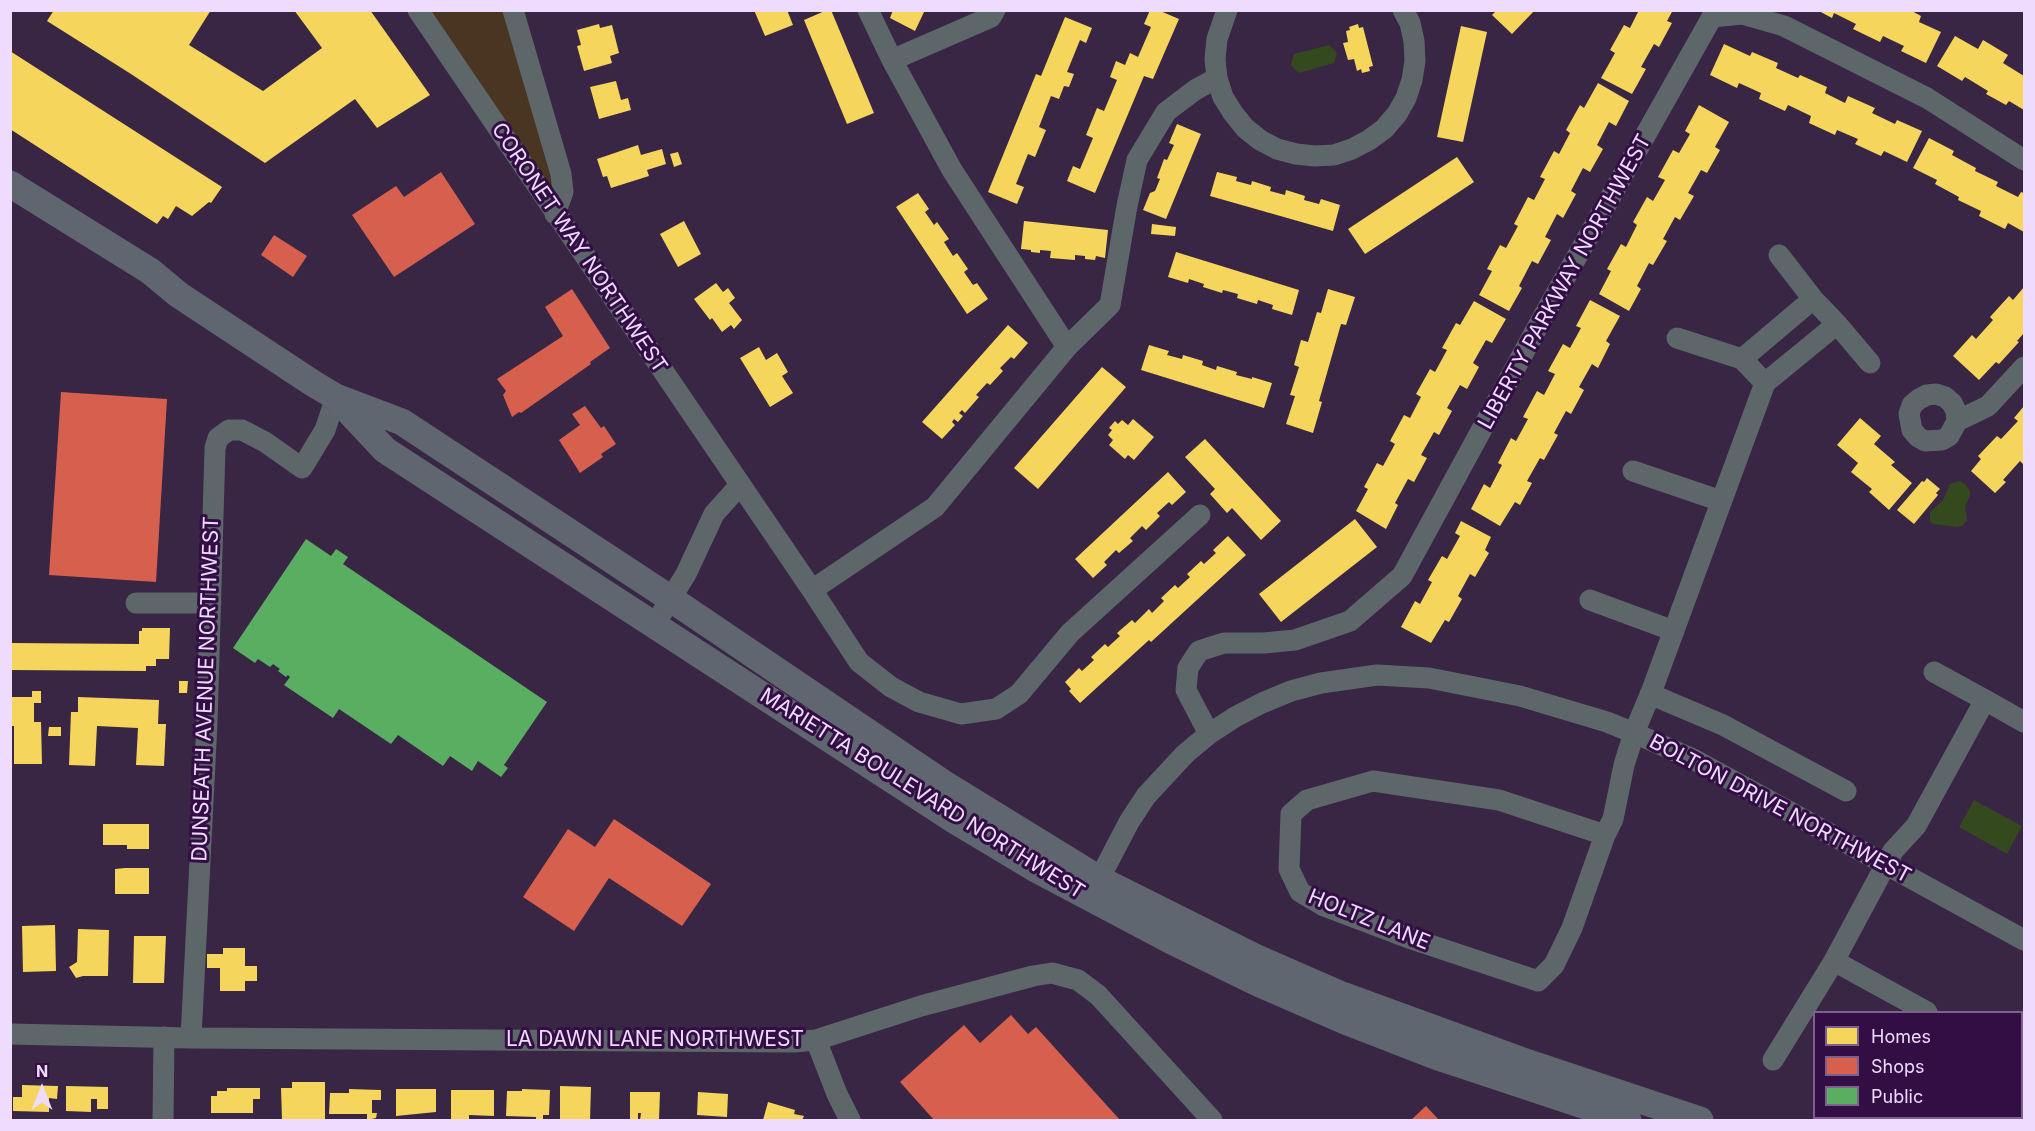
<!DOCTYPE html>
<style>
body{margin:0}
#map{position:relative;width:2035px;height:1131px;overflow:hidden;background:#382644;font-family:Inter,sans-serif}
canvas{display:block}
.frame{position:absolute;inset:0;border:12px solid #efdbfd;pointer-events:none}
.legend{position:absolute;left:1813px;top:1011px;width:210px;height:108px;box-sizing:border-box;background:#320e45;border:2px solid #7e608f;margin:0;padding:8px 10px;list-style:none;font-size:18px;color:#efdbfd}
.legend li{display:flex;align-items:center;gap:12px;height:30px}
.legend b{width:30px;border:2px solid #7e608f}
.north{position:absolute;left:12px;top:1059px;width:60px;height:60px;-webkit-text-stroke:4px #320e45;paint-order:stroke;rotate:0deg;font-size:16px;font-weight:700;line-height:24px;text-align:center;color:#efdbfd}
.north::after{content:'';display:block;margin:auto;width:21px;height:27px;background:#efdbfd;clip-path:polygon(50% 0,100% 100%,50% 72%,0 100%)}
</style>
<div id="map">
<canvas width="2035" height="1131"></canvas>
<div class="frame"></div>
<ul class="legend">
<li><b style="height:16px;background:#f6d55c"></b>Homes</li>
<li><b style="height:16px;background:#d6604d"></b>Shops</li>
<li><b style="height:16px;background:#5aae61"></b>Public</li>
</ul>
<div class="north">N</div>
</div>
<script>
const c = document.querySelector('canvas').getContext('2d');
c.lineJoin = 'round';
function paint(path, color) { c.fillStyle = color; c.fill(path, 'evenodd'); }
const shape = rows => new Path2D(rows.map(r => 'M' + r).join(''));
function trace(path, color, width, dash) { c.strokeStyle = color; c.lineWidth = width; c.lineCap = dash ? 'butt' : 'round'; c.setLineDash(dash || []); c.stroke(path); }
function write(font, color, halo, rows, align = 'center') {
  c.font = font + ' Inter,sans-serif'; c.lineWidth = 6; c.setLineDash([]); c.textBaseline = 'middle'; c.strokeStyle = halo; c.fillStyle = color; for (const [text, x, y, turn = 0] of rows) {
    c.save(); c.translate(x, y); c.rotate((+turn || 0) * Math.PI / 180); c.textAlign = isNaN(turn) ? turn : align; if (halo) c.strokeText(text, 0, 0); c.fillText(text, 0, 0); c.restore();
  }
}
paint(shape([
 [426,11,507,11,561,202]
]), '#493521');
paint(shape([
 [1329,45,1337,53,1334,63,1299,73,1291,65,1294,54],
 [1960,481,1965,484,1970,491,1970,496,1965,506,1967,520,1962,526,1957,527,1933,524,1930,522,1930,512,1943,500,1950,484],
 [1974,800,2022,826,2007,854,1959,827]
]), '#34491e');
paint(shape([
 [54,10,211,10,189,45,263,91,322,48,294,10,370,10,430,95,377,128,355,99,265,163,131,74,47,21],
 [754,10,787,10,793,25,765,36],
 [827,10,831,10,874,113,847,124,804,20],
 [893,10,925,10,915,31,890,18],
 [1150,10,1158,10,1179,19,1153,79,1144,76,1095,193,1067,181,1073,166,1080,169,1093,138,1086,135,1097,108,1104,111,1117,80,1110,77,1116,61,1125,65,1130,53,1138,57,1151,27,1144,24],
 [1497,10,1535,10,1512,34,1492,15],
 [1639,10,1673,10,1667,21,1672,23,1659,47,1654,44,1641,67,1646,69,1632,94,1601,78,1615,53,1610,50,1624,25,1630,28],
 [1817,10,1910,10,1921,16,1919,22,1941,32,1926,63,1901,51,1904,46,1883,36,1880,42,1853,29,1856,24,1834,13,1832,18],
 [1065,17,1092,28,1086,43,1080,40,1067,72,1074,74,1069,87,1064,86,1059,99,1051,96,1039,127,1046,130,1035,157,1028,154,1016,184,1024,187,1017,204,988,192,1036,74,1041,76],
 [599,24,600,28,612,25,619,53,610,56,612,63,584,71,577,46,581,45,577,30],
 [1358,24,1359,28,1363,27,1373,66,1369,67,1370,71,1362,73,1361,69,1357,71,1354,59,1348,60,1343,43,1348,42,1346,31,1350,30,1349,27],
 [1461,26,1487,32,1463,142,1437,137],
 [1955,36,1978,49,1983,40,2008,55,2003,63,2024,76,2024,110,2009,101,2006,105,1986,94,1988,91,1965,77,1962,81,1937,66],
 [1724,44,1750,56,1752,52,1778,63,1776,68,1798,78,1800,75,1827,87,1825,93,1845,103,1848,96,1875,108,1872,113,1895,124,1897,120,1922,131,1907,162,1884,151,1881,156,1855,144,1858,139,1837,130,1835,135,1809,123,1811,116,1788,105,1785,111,1759,99,1761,93,1739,83,1737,88,1710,75],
 [10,51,222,187,211,203,209,202,192,216,176,206,168,219,163,216,157,224,10,129],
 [616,81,621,100,628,98,631,110,599,119,590,87],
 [1598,83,1629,101,1616,126,1609,122,1597,145,1603,149,1590,172,1583,168,1571,191,1576,194,1563,218,1557,214,1545,237,1551,240,1538,264,1532,261,1519,286,1522,288,1509,311,1479,295,1492,271,1487,269,1500,245,1506,248,1518,226,1514,224,1528,197,1534,200,1545,179,1540,177,1554,151,1559,154,1570,133,1566,130,1580,105,1584,108],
 [1699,105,1729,122,1715,147,1720,150,1707,173,1701,170,1688,193,1694,196,1680,220,1675,217,1663,239,1667,241,1653,265,1649,263,1637,286,1641,289,1629,311,1599,294,1611,271,1607,269,1621,244,1626,247,1637,225,1633,222,1647,197,1653,201,1665,180,1658,177,1673,150,1679,153,1690,134,1685,131],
 [1177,124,1201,134,1166,219,1143,210,1150,193,1155,191,1160,179,1157,178,1164,159,1167,160,1174,145,1169,143],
 [1929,138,1954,151,1952,155,1976,168,1975,171,1998,182,1996,186,2018,197,2021,192,2024,193,2024,232,2008,223,2005,229,1979,216,1981,211,1958,200,1959,197,1935,184,1937,180,1913,168],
 [638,145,641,155,662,149,666,164,647,170,649,176,611,188,607,176,603,177,597,159],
 [678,152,682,164,674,167,670,154],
 [1457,157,1474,182,1365,254,1348,229],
 [1217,172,1237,177,1236,181,1251,185,1252,181,1271,187,1270,191,1285,195,1286,190,1305,196,1304,200,1319,204,1321,199,1340,205,1333,231,1210,196],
 [918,193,929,209,925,212,934,225,937,222,949,239,944,242,953,256,957,253,968,269,964,272,973,285,977,283,988,299,967,314,896,207],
 [684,221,701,254,678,267,660,234],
 [1024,221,1108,230,1105,258,1096,256,1095,260,1085,259,1085,256,1075,255,1075,260,1050,258,1051,251,1040,250,1040,253,1031,252,1031,250,1021,249],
 [1152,224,1176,227,1175,236,1151,234],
 [1176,252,1299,290,1292,315,1272,309,1273,305,1258,300,1257,304,1237,298,1238,294,1223,290,1222,293,1203,287,1204,284,1189,279,1188,283,1168,277],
 [716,283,723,292,728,288,735,298,729,303,742,320,734,329,731,325,722,332,712,318,710,320,694,299],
 [2024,287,2024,333,2017,341,2019,342,1999,364,1996,362,1979,380,1953,356,1972,335,1976,339,1993,320,1990,317,2009,296,2013,300],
 [1328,289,1355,297,1346,325,1341,324,1319,401,1322,402,1313,433,1286,424,1295,396,1290,395,1299,367,1294,365,1301,340,1308,342,1317,312,1321,313],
 [1590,300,1620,316,1606,341,1610,344,1598,368,1592,364,1579,387,1584,390,1571,414,1566,411,1554,433,1558,435,1544,460,1540,458,1527,481,1532,483,1520,505,1515,502,1500,526,1471,509,1484,484,1490,488,1502,465,1498,463,1511,438,1516,441,1528,419,1523,417,1537,391,1544,395,1555,374,1548,371,1563,344,1570,348,1581,328,1576,326],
 [1474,301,1506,319,1492,343,1486,340,1473,363,1479,367,1467,389,1460,385,1447,408,1452,411,1439,435,1434,432,1421,455,1427,458,1414,482,1408,479,1395,503,1398,505,1386,529,1356,511,1368,489,1364,487,1377,463,1383,466,1395,444,1390,441,1404,415,1410,418,1421,397,1416,394,1430,369,1435,372,1447,350,1442,348,1456,323,1460,325],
 [1008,325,1028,343,1014,359,1011,357,1000,368,1003,371,990,385,987,383,976,395,979,397,965,413,962,410,959,413,963,416,958,422,954,419,952,422,955,425,942,439,922,422],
 [1149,345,1169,351,1167,355,1182,359,1183,355,1203,361,1202,365,1216,370,1217,366,1237,372,1236,375,1252,379,1252,377,1272,383,1264,408,1141,370],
 [759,347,766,360,777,353,788,372,782,376,793,393,770,407,740,358],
 [1102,367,1126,387,1038,489,1014,468],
 [2024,406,2024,465,2020,461,2003,480,2006,482,1995,493,1971,471,1981,459,1978,456,1997,436,2001,439,2018,421,2014,418],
 [1860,418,1881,436,1874,444,1895,462,1891,465,1912,483,1889,510,1869,492,1872,489,1851,472,1858,463,1837,445],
 [1133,419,1154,437,1134,460,1128,455,1125,459,1109,445,1113,440,1108,435,1112,430,1109,428,1115,421,1118,424,1122,420,1128,425],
 [1205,439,1281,521,1261,540,1232,508,1227,513,1210,494,1215,489,1185,457],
 [1168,472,1186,492,1172,505,1169,502,1157,513,1160,516,1146,530,1142,526,1130,538,1133,541,1119,553,1116,550,1104,562,1107,565,1093,578,1075,559],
 [1927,478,1940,489,1936,493,1938,495,1914,524,1897,510,1922,481,1924,482],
 [1355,519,1377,547,1281,622,1259,594],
 [1461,521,1491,537,1485,550,1489,553,1475,577,1470,574,1458,596,1462,599,1449,622,1445,620,1431,643,1401,627,1415,601,1420,604,1432,582,1428,580,1442,556,1447,559,1460,536,1455,533],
 [1228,536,1246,555,1151,642,1149,640,1080,703,1069,691,1071,689,1065,682,1079,668,1082,671,1094,660,1091,657,1105,644,1108,647,1120,636,1117,633,1132,620,1135,623,1149,609,1152,613,1164,601,1161,598,1175,585,1178,588,1190,577,1187,574,1201,561,1204,564,1216,553,1213,550],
 [142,628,170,628,169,659,156,659,156,666,146,666,146,671,10,670,10,643,139,644,139,631,142,631],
 [179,681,188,681,187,693,179,693],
 [32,691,41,691,41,703,34,703,34,722,41,722,42,764,14,764,14,726,10,726,10,697,32,697],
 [78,697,159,700,158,724,166,724,164,766,136,765,138,728,97,726,95,766,69,765,71,712,78,712],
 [49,727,61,727,61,736,48,736],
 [103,824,149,824,149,849,127,849,127,845,103,845],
 [125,868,149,868,149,894,115,894,115,869],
 [55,925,56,971,23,972,22,926],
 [78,929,109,930,108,976,83,976,76,978,69,967,77,962],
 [134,936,166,936,164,983,133,983],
 [223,948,245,948,245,966,257,966,257,981,245,981,245,991,220,991,220,968,207,968,207,954,223,954],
 [292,1082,325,1082,325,1120,282,1120,281,1088,292,1088],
 [22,1085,58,1086,57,1099,49,1098,49,1112,13,1111,13,1097,22,1097],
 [66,1086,108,1087,108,1109,97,1109,97,1099,91,1099,91,1112,66,1111],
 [560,1086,591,1087,590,1120,560,1120],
 [227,1088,260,1088,260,1099,253,1099,253,1113,211,1113,211,1096,217,1096,217,1091,227,1091],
 [349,1089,381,1090,381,1100,372,1100,372,1113,377,1113,376,1118,367,1120,367,1114,329,1114,330,1093,349,1093],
 [396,1089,436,1089,436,1112,396,1116],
 [522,1089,550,1090,549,1115,543,1115,543,1119,536,1119,536,1117,506,1116,507,1091,522,1091],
 [451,1090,494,1090,494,1116,469,1115,469,1120,451,1120],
 [630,1092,660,1092,659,1120,640,1120,641,1113,638,1113,638,1120,630,1120],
 [698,1092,728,1094,727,1117,697,1115],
 [768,1102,795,1110,794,1114,804,1116,802,1120,763,1120]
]), '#f6d55c');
paint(shape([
 [441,172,475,224,394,277,352,215,396,186,404,197],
 [274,235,307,256,293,277,261,255],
 [572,289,610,348,590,362,591,364,521,413,519,412,512,417,503,395,506,391,497,379,563,336,545,307],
 [61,392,167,399,156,582,49,575],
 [585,406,601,428,604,426,616,444,601,454,603,457,580,473,559,440,580,425,572,414],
 [614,819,711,884,682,926,609,878,574,931,523,897,568,829,595,847],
 [1011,1015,1028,1034,1036,1027,1120,1120,934,1120,900,1082,964,1025,980,1043],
 [1426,1106,1439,1120,1411,1120]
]), '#d6604d');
paint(shape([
 [306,539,331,556,336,549,348,557,343,564,547,702,504,765,508,768,501,777,478,761,472,771,450,756,443,766,398,735,391,744,339,709,333,718,284,685,290,677,288,675,286,677,278,671,280,669,273,664,270,667,258,659,255,663,233,648]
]), '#5aae61');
trace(shape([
 [418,10,812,590,859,662,891,687,919,702,961,714,996,709,1019,694,1070,633,1200,515],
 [513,10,561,174,563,192,555,214],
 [868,10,892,60,952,170,1067,347],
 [1227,10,1217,39,1215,59,1217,78,1223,97,1233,113,1245,128,1260,140,1277,149,1296,154,1315,156,1334,155,1352,149,1369,140,1384,129,1397,114,1406,98,1412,80,1415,61,1414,41,1410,23,1403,10],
 [892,60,991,17,995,10],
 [1779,255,1813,299,1837,324],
 [1677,338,1742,359],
 [1765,383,1742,359,1813,299],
 [1957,421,1956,411,1952,403,1945,397,1936,394,1927,395,1919,399,1912,405,1909,414,1912,430,1918,437,1925,441,1942,440,1949,436,1957,421,1988,406,2024,367],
 [1633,471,1721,501],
 [812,590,935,507,1067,347,1110,305,1127,206,1137,160,1166,112,1195,90,1217,78],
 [1590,600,1674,631],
 [136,603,211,603],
 [655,624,686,574,714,514,740,485],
 [1934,672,1985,700],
 [1650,694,1723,725,1846,791],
 [1209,734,1186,690,1188,668,1199,651,1224,643,1264,643,1295,640,1350,621,1402,576,1544,315,1712,17,1742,14,1784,26,1927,98,2024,160],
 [1605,835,1499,800,1373,781,1307,800,1291,814,1289,869,1300,892,1324,906,1406,937,1538,981,1554,965,1572,928,1605,835,1613,819,1624,765,1634,733,1652,690,1765,383,1837,324,1870,363],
 [1093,891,1129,822,1146,796,1185,754,1209,734,1235,717,1262,703,1291,691,1321,683,1377,675,1429,678,1520,696,1607,722,1634,733,1693,759,2024,940],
 [1834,961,1927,1012],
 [10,1034,191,1038,794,1042,816,1040,921,1006,1033,976,1052,973,1078,980,1098,995,1212,1120],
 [191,1038,207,723,215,448,218,438,229,430,242,430,265,442,302,468,325,430,336,397],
 [816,1040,837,1094,850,1120],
 [1773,1060,1834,961,1893,851,1916,826,1985,700,2024,722],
 [2022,1065,2024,1067],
 [163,1120,164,1037]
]), '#5d676a', 21);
trace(shape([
 [10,184,150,271,179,295,314,384,336,397,402,422,671,599,943,783,1099,879,1255,957,1342,995,1520,1060,1700,1120],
 [341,403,385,450,954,820,1034,868,1170,940,1258,983,1350,1023,1435,1056,1628,1120]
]), '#5f666f', 27);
write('21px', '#efdbfd', '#320e45', [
 ["CORONET WAY NORTHWEST",579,248,56],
 ["LIBERTY PARKWAY NORTHWEST",1565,282,-61],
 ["DUNSEATH AVENUE NORTHWEST",206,689,-88],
 ["MARIETTA BOULEVARD NORTHWEST",922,794,32],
 ["BOLTON DRIVE NORTHWEST",1780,809,28],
 ["HOLTZ LANE",1369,920,22],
 ["LA DAWN LANE NORTHWEST",655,1040]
]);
</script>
